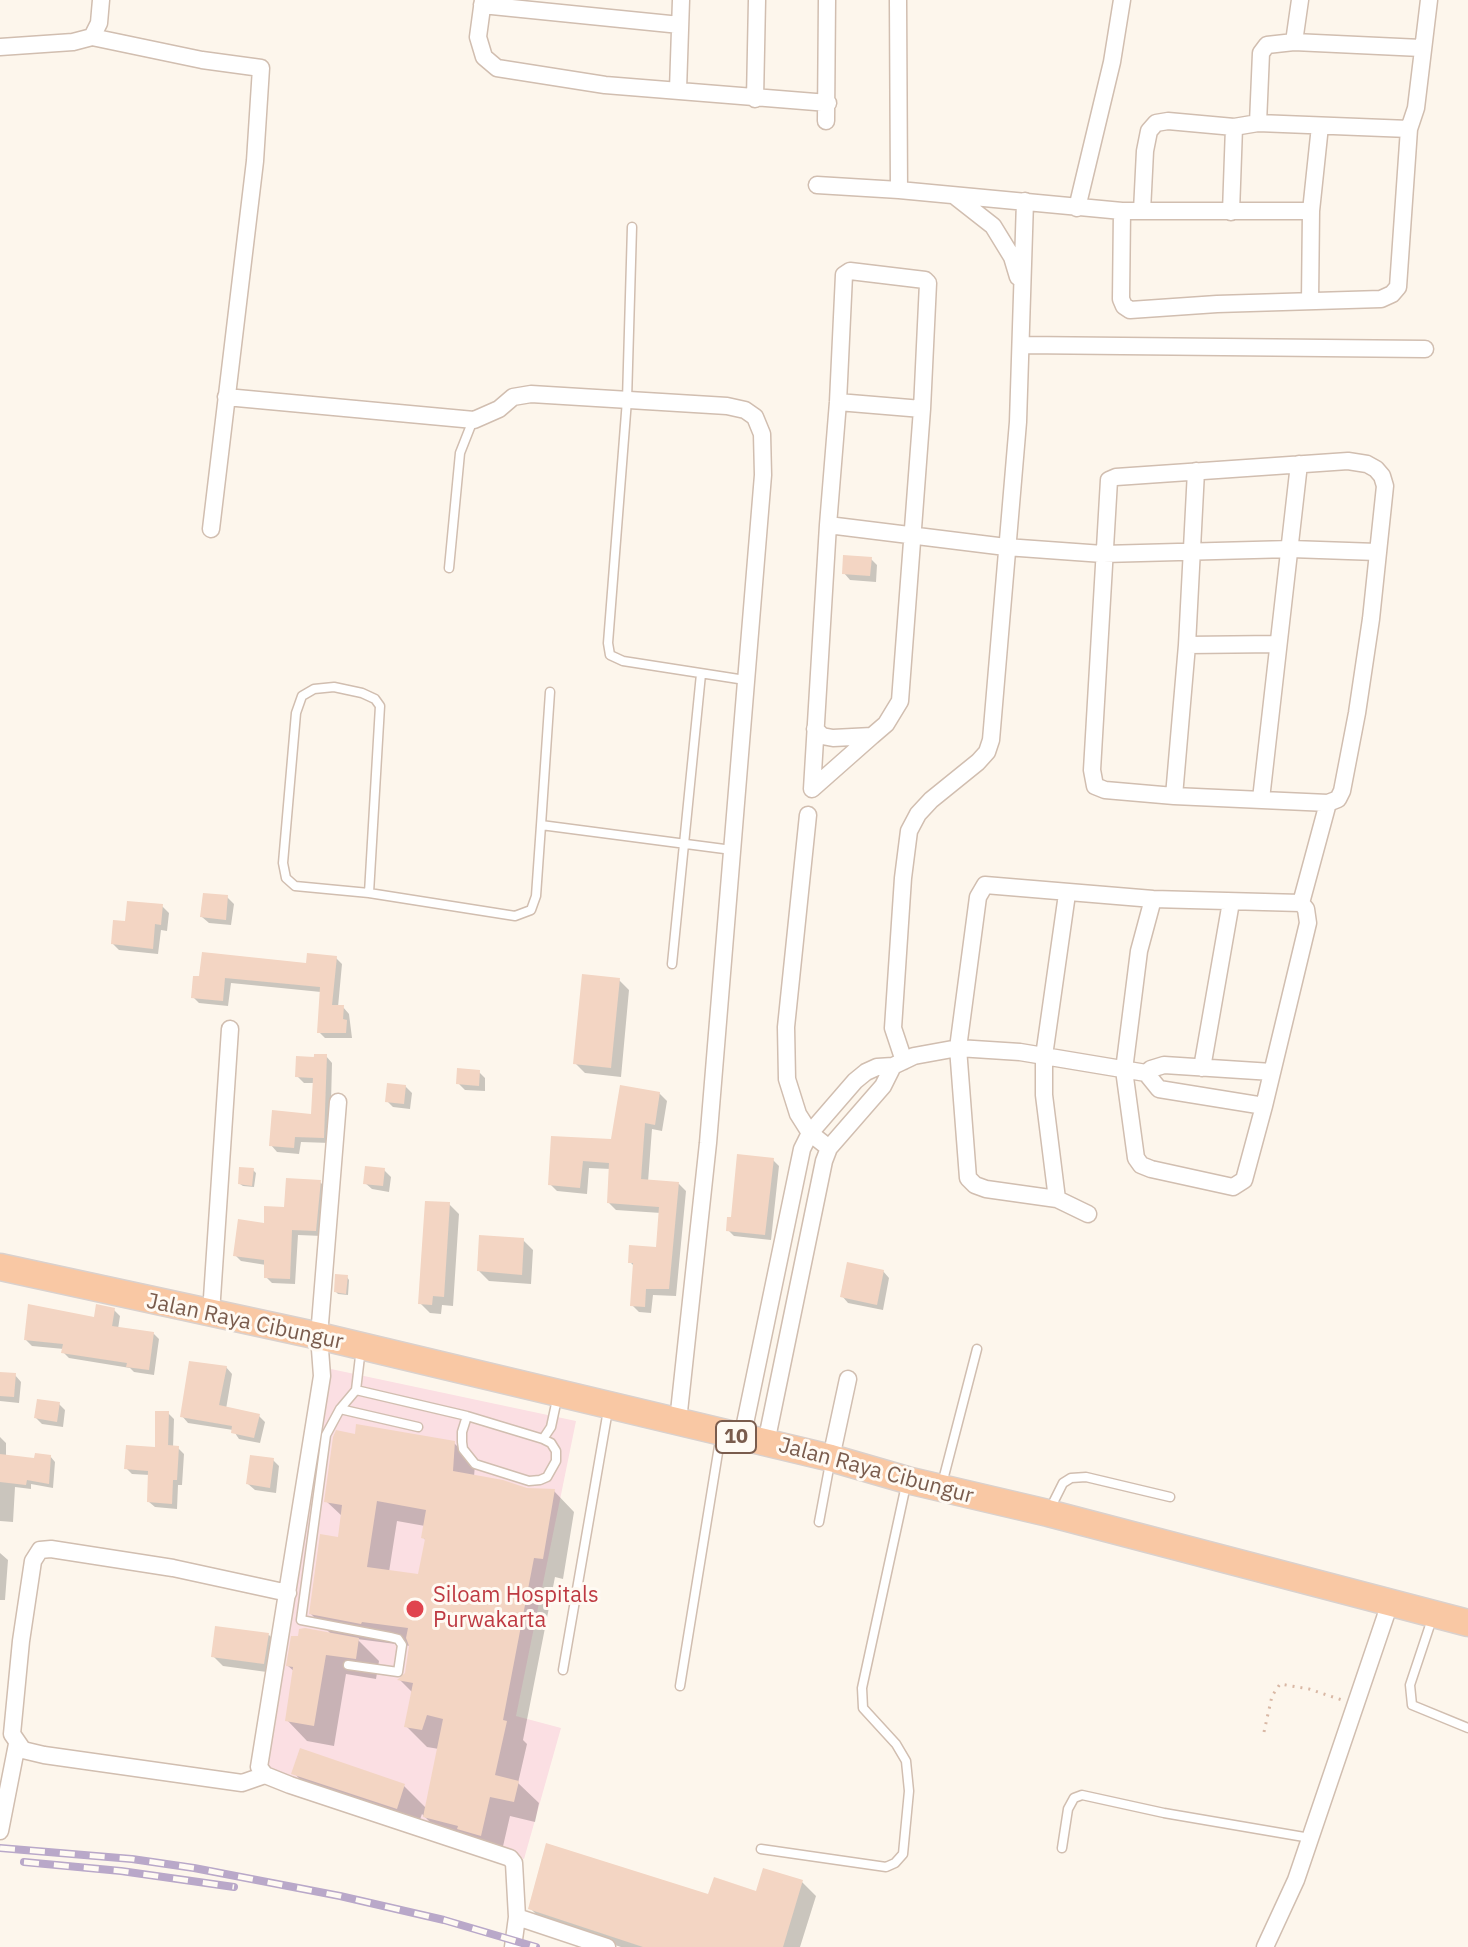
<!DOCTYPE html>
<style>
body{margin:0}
canvas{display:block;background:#fdf6ec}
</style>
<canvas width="1468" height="1947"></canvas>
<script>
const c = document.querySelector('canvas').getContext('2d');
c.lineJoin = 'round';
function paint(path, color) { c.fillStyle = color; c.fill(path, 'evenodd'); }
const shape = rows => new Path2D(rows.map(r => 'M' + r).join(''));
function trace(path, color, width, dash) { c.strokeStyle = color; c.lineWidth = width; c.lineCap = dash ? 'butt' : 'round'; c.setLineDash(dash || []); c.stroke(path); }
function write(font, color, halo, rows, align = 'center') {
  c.font = font + ' "IBM Plex Sans",sans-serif'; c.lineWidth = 6; c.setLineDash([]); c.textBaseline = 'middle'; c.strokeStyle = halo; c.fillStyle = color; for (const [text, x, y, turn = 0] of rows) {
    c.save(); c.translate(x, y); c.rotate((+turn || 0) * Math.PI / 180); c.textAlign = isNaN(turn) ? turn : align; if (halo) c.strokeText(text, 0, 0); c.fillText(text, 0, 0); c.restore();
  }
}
paint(shape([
 [331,1369,576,1421,516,1716,561,1728,524,1859,264,1774]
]), '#fbdfe3');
paint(shape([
 [871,559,877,565,876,582,850,580,844,573],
 [227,897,234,904,231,925,209,923,202,917],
 [162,906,169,913,167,931,161,930,158,954,119,950,113,944,127,924],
 [336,958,342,964,338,1007,343,1007,349,1014,352,1038,325,1038,319,1032,321,992,231,983,228,1006,199,1003,193,997,195,978,308,965],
 [619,980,629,990,621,1077,585,1073,575,1063],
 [326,1056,332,1063,330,1143,301,1142,299,1154,277,1152,271,1145,313,1116,314,1083,304,1083,297,1076,298,1058],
 [479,1072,485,1078,485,1091,465,1090,458,1083],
 [405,1086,412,1093,410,1109,393,1107,387,1101],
 [659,1093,667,1101,662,1131,652,1129,648,1182,679,1184,686,1191,676,1296,653,1295,651,1313,639,1312,632,1305,634,1266,630,1262,658,1249,661,1213,616,1210,609,1203,611,1169,589,1168,587,1194,557,1191,550,1184,553,1138,613,1141],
 [773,1160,779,1166,771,1240,734,1236,728,1230],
 [253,1170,256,1173,254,1187,243,1186,240,1184],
 [384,1170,391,1177,389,1192,372,1189,365,1183],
 [320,1182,326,1188,322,1236,298,1235,295,1284,272,1283,266,1277,266,1265,241,1261,235,1255,266,1225],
 [449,1204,459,1214,453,1306,442,1305,441,1314,430,1313,420,1303],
 [523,1240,533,1250,531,1284,489,1281,479,1271],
 [883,1271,889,1278,883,1310,848,1303,842,1296],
 [347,1277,349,1280,348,1295,338,1294,336,1292],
 [114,1310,120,1316,118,1329,153,1333,159,1339,154,1375,134,1372,130,1368,69,1358,63,1352,64,1349,32,1346,26,1340,95,1320],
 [226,1367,232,1374,226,1409,259,1416,265,1422,260,1443,239,1439,233,1430,188,1423,182,1416],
 [0,1374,15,1375,21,1382,19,1403,0,1401],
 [59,1404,65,1410,63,1427,42,1424,36,1418],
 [168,1413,174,1419,173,1448,178,1448,184,1454,182,1485,178,1485,177,1509,155,1507,149,1502,150,1475,132,1474,126,1468,157,1449],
 [0,1437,6,1443,6,1457,36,1461,50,1456,55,1462,53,1488,31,1484,31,1489,15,1487,13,1522,0,1521],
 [454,1443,475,1464,474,1477,527,1490,554,1491,574,1512,563,1579,555,1577,523,1740,527,1744,518,1783,539,1803,535,1822,510,1816,501,1855,446,1838,422,1814,417,1828,314,1794,294,1773,404,1786,427,1809,439,1749,427,1747,406,1726,413,1693,400,1680,407,1674,411,1646,357,1639,379,1661,376,1679,346,1674,334,1746,307,1741,287,1720,295,1672,288,1666,333,1636,311,1614,340,1539,343,1517,326,1501],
 [397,1521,425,1526,423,1537,426,1541,420,1577,389,1572],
 [273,1460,279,1466,276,1493,255,1490,248,1484],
 [0,1553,8,1560,5,1600,0,1600],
 [269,1635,279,1645,274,1673,223,1666,213,1656],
 [802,1882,816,1896,800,1947,621,1947,544,1922,530,1908,758,1893]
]), '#0003');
paint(shape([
 [843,555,872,557,870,576,842,574],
 [203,893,228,895,226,920,200,917],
 [127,901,163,904,161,925,155,924,153,949,111,944,113,920,125,921],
 [202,952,306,963,307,953,337,956,332,1005,344,1005,343,1019,347,1020,346,1033,317,1033,320,987,225,978,223,1001,191,998,193,976,199,976],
 [582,974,620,978,611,1068,573,1064],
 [314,1054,327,1054,324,1138,295,1137,294,1148,269,1146,272,1110,311,1114,313,1078,295,1077,296,1056,314,1057],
 [457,1068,480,1070,479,1086,456,1084],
 [387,1083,406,1085,404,1104,385,1102],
 [620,1085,660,1092,655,1125,645,1123,641,1179,679,1182,669,1289,646,1289,645,1307,630,1306,633,1263,628,1263,629,1245,656,1247,659,1207,607,1203,609,1163,583,1161,580,1188,548,1185,551,1136,611,1139],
 [737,1154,774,1158,765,1235,726,1231,727,1217,731,1217],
 [365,1166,385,1168,383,1186,363,1184],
 [239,1167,254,1168,252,1186,238,1184],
 [286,1178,321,1180,316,1231,292,1230,290,1279,264,1278,264,1260,233,1256,238,1219,264,1223,264,1206,284,1207],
 [425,1201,450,1202,444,1297,433,1296,432,1305,418,1304],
 [479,1235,524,1238,522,1275,477,1271],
 [847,1262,884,1270,877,1305,840,1297],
 [335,1274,348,1275,346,1294,334,1292],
 [28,1304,94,1317,96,1304,115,1308,112,1326,154,1332,149,1370,126,1367,127,1363,61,1353,63,1344,24,1340],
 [189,1361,227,1366,219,1405,260,1414,254,1438,231,1433,232,1426,180,1417],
 [0,1372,16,1373,14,1397,0,1396],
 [37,1399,60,1402,57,1422,34,1418],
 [155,1411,169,1411,168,1445,179,1446,177,1480,173,1480,172,1504,147,1502,148,1471,124,1469,126,1445,155,1447],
 [356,1424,455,1441,453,1471,503,1480,527,1488,555,1489,543,1559,534,1558,503,1720,507,1721,495,1775,519,1781,514,1802,490,1797,481,1836,457,1829,458,1826,423,1817,443,1719,427,1715,422,1730,404,1727,413,1683,397,1680,405,1673,409,1646,406,1638,408,1628,362,1622,361,1624,309,1614,320,1534,338,1537,342,1505,324,1502,333,1437,336,1430,355,1434],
 [377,1501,426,1510,421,1538,425,1539,418,1574,367,1567],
 [35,1453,51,1455,49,1484,27,1480,26,1485,0,1482,0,1454,34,1458],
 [250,1455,274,1458,270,1488,246,1484],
 [215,1626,269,1633,264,1664,211,1657],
 [305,1628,359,1638,356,1659,326,1655,314,1726,285,1721,293,1667,286,1666,291,1636,298,1636,299,1629],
 [300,1748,405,1784,397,1809,291,1774],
 [546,1843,708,1894,714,1877,756,1891,763,1868,803,1880,783,1947,643,1947,528,1909]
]), '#f3d5c3');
const service = shape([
 [632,227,627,400,608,643,610,655,623,661,745,680],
 [449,568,460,453,473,420],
 [550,692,541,825,732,850],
 [369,893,380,706,375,699,362,693,334,687,314,689,302,696,296,713,283,863,286,878,295,886,369,893,515,916,531,910,536,896,541,825],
 [672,964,701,674],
 [361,1348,356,1390,467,1416,543,1439,551,1443,556,1451,556,1461,547,1477,540,1480,529,1481,475,1464,463,1449,462,1442,462,1432,467,1416],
 [340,1409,418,1427],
 [543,1439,551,1427,557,1399],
 [942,1484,977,1349],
 [1050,1509,1063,1483,1071,1478,1086,1477,1170,1497],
 [819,1522,830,1463],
 [1432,1619,1410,1685,1412,1705,1468,1728],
 [348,1665,398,1672,402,1645,398,1639,390,1637,301,1620,326,1435,340,1409,356,1390],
 [563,1670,608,1410],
 [680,1686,721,1434],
 [1062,1848,1068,1809,1074,1798,1082,1795,1164,1813,1310,1838],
 [761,1849,886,1867,895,1863,903,1854,909,1791,906,1761,896,1744,863,1708,862,1688,906,1485]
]);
const minor = shape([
 [483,0,478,37,484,57,497,68,605,85,828,103],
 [898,0,899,190],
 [482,5,680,25],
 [92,37,202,60,261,68,255,161,211,529],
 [1294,42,1421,48],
 [0,47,73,42,92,37,99,23,101,0],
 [678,90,681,0],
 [755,99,757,0],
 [826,121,827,0],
 [1258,123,1261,53,1267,45,1294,42,1300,0],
 [1409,129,1416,108,1429,0],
 [817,185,899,190,1122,211,1311,211],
 [956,197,993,226,1012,257,1018,277],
 [1077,208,1112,62,1122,0],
 [1122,211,1121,299,1124,306,1130,310,1217,304,1381,299,1392,294,1398,287,1409,129,1258,123,1234,127,1231,212],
 [1142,211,1145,151,1149,131,1156,123,1168,121,1234,127],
 [1310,301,1311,211,1320,126],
 [1022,345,1425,349],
 [226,397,474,420,499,409,513,397,531,394,727,406,745,410,755,417,762,434,763,475,708,1143,678,1421],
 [838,402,922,409],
 [1348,461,1367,464,1376,469,1382,476,1385,486,1371,619,1357,713,1342,791,1338,799,1328,803,1174,796,1105,790,1095,786,1092,770,1109,480,1116,477,1348,461],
 [1187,645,1278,644],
 [815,729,822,736,833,738,872,736,886,724,900,701,922,409,928,283,925,280,850,271,844,275,838,402,828,525],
 [872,736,812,789,828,525,1006,547,1103,554,1291,549,1377,552],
 [1174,796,1187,645,1196,471],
 [1261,799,1299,464],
 [808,815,786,1027,787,1079,798,1114,810,1133,829,1148],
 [1301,903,1328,803],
 [904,1061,893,1028,903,878,909,831,918,814,931,800,978,762,987,752,991,740,1018,422,1025,201],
 [1202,1068,1231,902],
 [1146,1073,1159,1089,1264,1106],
 [338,1102,319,1336,322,1376,259,1767,265,1775,290,1785,510,1858,514,1863,517,1917,513,1947],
 [1057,1199,1044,1095,1044,1056,1067,894],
 [1088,1214,1057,1199,986,1189,975,1185,968,1178,958,1048,978,897,985,885,1153,899,1301,903,1306,909,1308,923,1264,1106,1244,1180,1233,1187,1151,1169,1141,1165,1136,1158,1124,1070,1139,951,1153,899],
 [211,1313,230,1029],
 [742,1438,802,1149,810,1133,855,1081,866,1072,877,1067,893,1066,914,1056,958,1048,1020,1052,1146,1073,1151,1069,1164,1065,1272,1072],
 [766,1443,824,1161,829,1148,883,1086,893,1066],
 [831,1458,848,1379],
 [265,1775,242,1783,44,1755,23,1750,12,1734,21,1641,33,1561,40,1550,51,1549,173,1568,288,1593],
 [0,1831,17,1744],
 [517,1917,607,1947],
 [1265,1947,1296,1880,1390,1603]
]);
const trunk = shape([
 [0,1267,319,1336,831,1458,907,1480,1048,1513,1468,1623]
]);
trace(service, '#d1beb0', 11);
trace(minor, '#d1beb0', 19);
trace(trunk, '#dad1cd', 29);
trace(shape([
 [1264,1732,1272,1696,1280,1684,1309,1689,1342,1700]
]), '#d9b8a5', 3, [2, 6]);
trace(service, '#fff', 8);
trace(minor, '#fff', 16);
trace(trunk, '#f9c8a4', 26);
const rail = shape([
 [0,1848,132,1859,194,1868,340,1896,444,1920,536,1947],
 [24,1862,121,1871,234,1887]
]);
trace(rail, '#b9a8c9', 8);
trace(rail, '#fffaf3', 5, [15]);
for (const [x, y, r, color] of [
 [415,1609,10,"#e0444e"]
]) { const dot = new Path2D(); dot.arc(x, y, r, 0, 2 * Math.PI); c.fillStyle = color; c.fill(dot); trace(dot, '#fffaf3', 3); }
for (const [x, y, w] of [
 [736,1437,40]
]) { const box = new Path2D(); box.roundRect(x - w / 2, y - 16, w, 32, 6); c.fillStyle = '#fffaf3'; c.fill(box); trace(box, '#7a5c4d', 2); }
write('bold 20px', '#7a5c4d', null, [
 ["10",736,1437]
]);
write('22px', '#7a5c4d', '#fffaf3', [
 ["Jalan Raya Cibungur",245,1322,12],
 ["Jalan Raya Cibungur",876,1471,15]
]);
write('22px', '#be3a42', '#fffaf3', [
 ["Siloam Hospitals",433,1596],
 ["Purwakarta",433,1621]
], 'left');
</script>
